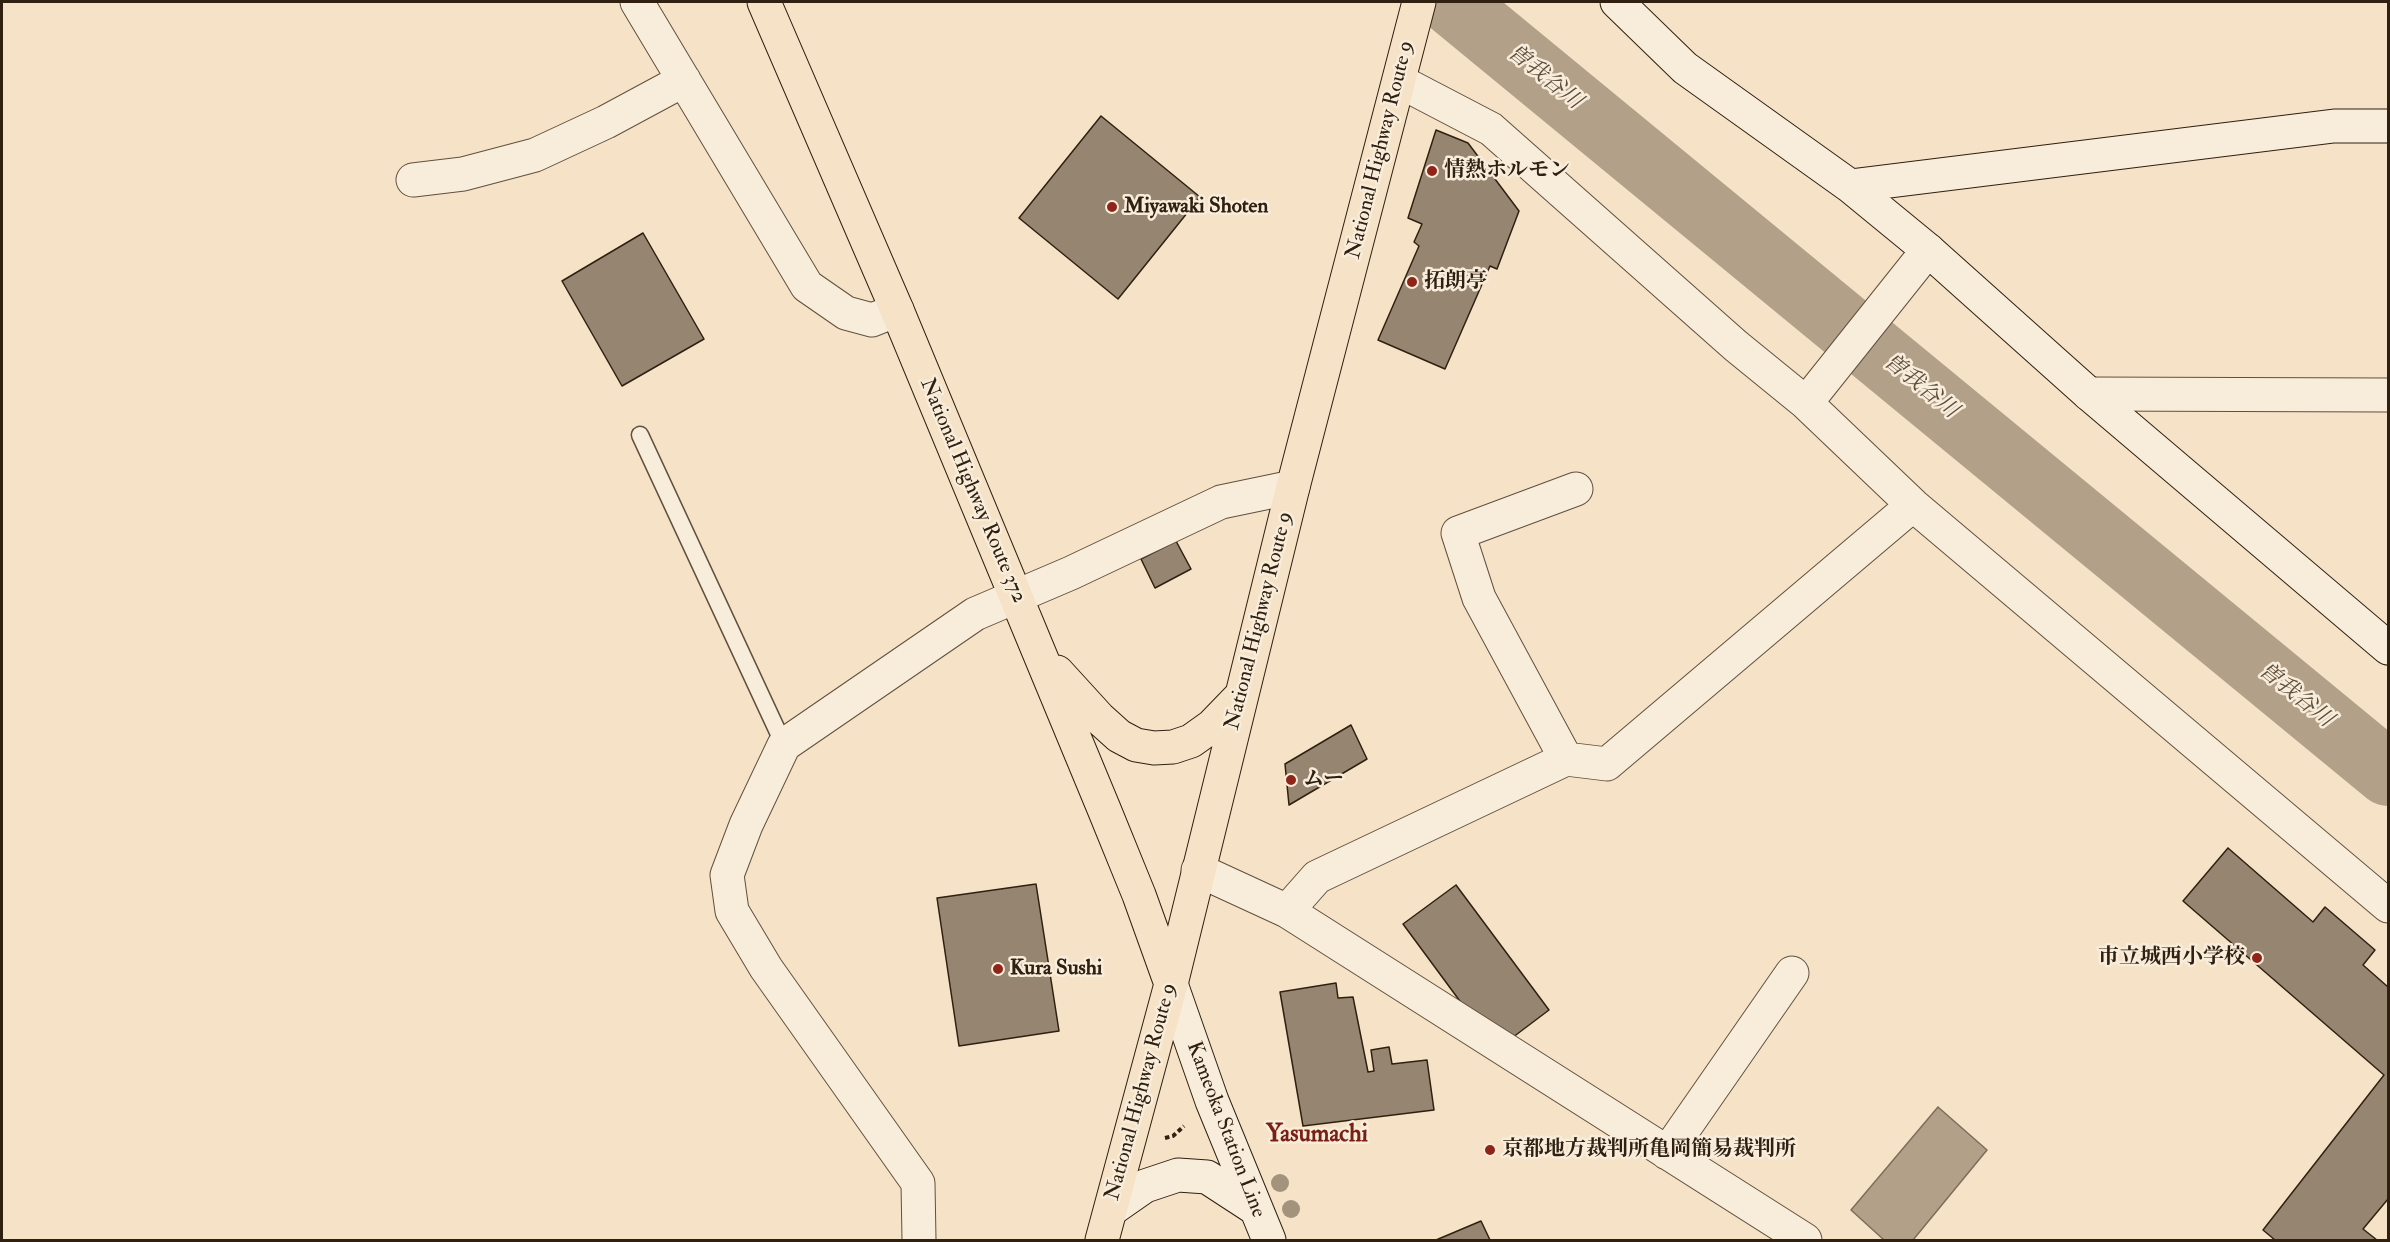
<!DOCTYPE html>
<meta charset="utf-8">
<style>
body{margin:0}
#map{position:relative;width:2390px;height:1242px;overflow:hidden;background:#f5e2c7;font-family:"IM FELL Double Pica",serif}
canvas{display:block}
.frame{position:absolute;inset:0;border:3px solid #2f2011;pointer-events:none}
</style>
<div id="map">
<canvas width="2390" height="1242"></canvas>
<div class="frame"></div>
</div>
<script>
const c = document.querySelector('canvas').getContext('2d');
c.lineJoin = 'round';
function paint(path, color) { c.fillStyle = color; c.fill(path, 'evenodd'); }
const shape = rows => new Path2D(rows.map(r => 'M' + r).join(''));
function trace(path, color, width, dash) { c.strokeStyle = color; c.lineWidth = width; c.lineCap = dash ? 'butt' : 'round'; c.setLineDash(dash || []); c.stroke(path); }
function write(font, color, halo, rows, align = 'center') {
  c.font = font + ' "IM FELL Double Pica","Noto Serif JP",serif'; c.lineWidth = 5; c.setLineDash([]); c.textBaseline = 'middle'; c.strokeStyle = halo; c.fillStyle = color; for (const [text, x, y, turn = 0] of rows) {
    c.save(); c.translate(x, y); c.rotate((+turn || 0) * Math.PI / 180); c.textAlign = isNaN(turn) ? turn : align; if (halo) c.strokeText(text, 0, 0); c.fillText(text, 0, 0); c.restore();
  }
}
const water = shape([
 [1938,1107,1987,1150,1913,1240,1884,1240,1851,1210,1938,1107]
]);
paint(water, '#b2a089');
trace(water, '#7e6d59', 1.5);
trace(shape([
 [1451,2,2388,773]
]), '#b2a089', 66);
const building = shape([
 [1101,116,1200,197,1118,299,1019,218,1101,116],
 [1436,130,1468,143,1519,211,1497,269,1490,266,1445,369,1378,340,1419,246,1414,242,1422,224,1408,218,1436,130],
 [643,233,704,339,622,386,562,281,643,233],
 [1176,541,1191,569,1155,588,1141,559,1176,541],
 [1351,725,1367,759,1289,805,1285,764,1351,725],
 [2228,848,2313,922,2325,907,2375,950,2363,965,2388,987,2388,1199,2363,1229,2377,1240,2275,1240,2263,1230,2384,1075,2183,901,2228,848],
 [1036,884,1059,1031,959,1046,937,898,1036,884],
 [1456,885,1549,1010,1496,1050,1403,924,1456,885],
 [1336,983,1338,998,1353,997,1368,1072,1374,1071,1371,1050,1389,1047,1392,1064,1427,1060,1434,1110,1303,1126,1280,992,1336,983],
 [1481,1221,1490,1240,1436,1240,1481,1221]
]);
paint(building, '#968570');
trace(building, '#2f2011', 1.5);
const lane = shape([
 [640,435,784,745]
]);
const street = shape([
 [637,2,807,286,846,313,872,320,897,310],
 [1399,81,1491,129,1736,346,1806,403,1913,505,2388,906],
 [413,180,463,174,535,155,606,122,684,80],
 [2089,394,2388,395],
 [1806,403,1928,250],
 [1566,759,1479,598,1458,533,1576,489],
 [1198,870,1287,911,1805,1240],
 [1287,911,1317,877,1566,759,1607,764,1913,505],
 [1667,1153,1792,973],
 [919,1240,918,1183,766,968,732,911,727,875,746,825,784,745,975,614,1071,573,1221,502,1293,487]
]);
const secondary = shape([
 [1617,2,1685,68,1850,186,1928,250,2089,394,2388,648],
 [1850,186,2334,126,2388,126],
 [1171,984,1212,1101,1269,1240],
 [1112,1209,1145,1186,1178,1175,1207,1177,1253,1207]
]);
const highway = shape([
 [764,2,897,310,1104,809,1139,895,1171,984],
 [1057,672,1099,718,1119,736,1136,745,1154,748,1173,747,1191,741,1212,726,1242,695],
 [1102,1240,1171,984,1293,487,1419,2]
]);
trace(lane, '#60503e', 19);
trace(street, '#60503e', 35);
trace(secondary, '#2f2011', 35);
trace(highway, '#2f2011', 35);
trace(shape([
 [1165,1138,1173,1136,1184,1126]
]), '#2f2011', 4, [4.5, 3]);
trace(lane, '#f8ecdb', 16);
trace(street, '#f8ecdb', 33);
trace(secondary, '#f8ecdb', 33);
trace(highway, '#f5e2c7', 33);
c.fillStyle = '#a3927c';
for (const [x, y] of [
 [1280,1183],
 [1291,1209]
]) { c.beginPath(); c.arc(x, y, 9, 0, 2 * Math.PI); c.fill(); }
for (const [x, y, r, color] of [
 [1432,171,6,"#8f2418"],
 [1112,207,6,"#8f2418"],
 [1412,282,6,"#8f2418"],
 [1291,780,6,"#8f2418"],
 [2257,958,6,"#8f2418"],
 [998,969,6,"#8f2418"],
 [1490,1150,6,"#8f2418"]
]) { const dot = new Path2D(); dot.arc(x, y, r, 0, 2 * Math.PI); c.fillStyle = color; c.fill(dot); trace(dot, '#f8ecdb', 2); }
write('21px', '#2f2011', '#f8ecdb', [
 ["National Highway Route 9",1381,150,-76],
 ["National Highway Route 372",972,491,67],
 ["National Highway Route 9",1260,621,-76],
 ["National Highway Route 9",1142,1092,-75],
 ["Kameoka Station Line",1225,1130,69]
]);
write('bold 21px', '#2f2011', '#f8ecdb', [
 ["情熱ホルモン",1444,171],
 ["Miyawaki Shoten",1124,207],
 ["拓朗亭",1424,282],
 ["ムー",1303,780],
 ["市立城西小学校",2245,958,"right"],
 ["Kura Sushi",1010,969],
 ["京都地方裁判所亀岡簡易裁判所",1502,1150]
], 'left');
write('italic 22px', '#5d4d3b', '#f8ecdb', [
 ["曽我谷川",1544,78,39],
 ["曽我谷川",1920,387,39],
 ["曽我谷川",2295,696,39]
]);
write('bold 24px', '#7a1f14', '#f8ecdb', [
 ["Yasumachi",1317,1136]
]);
</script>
